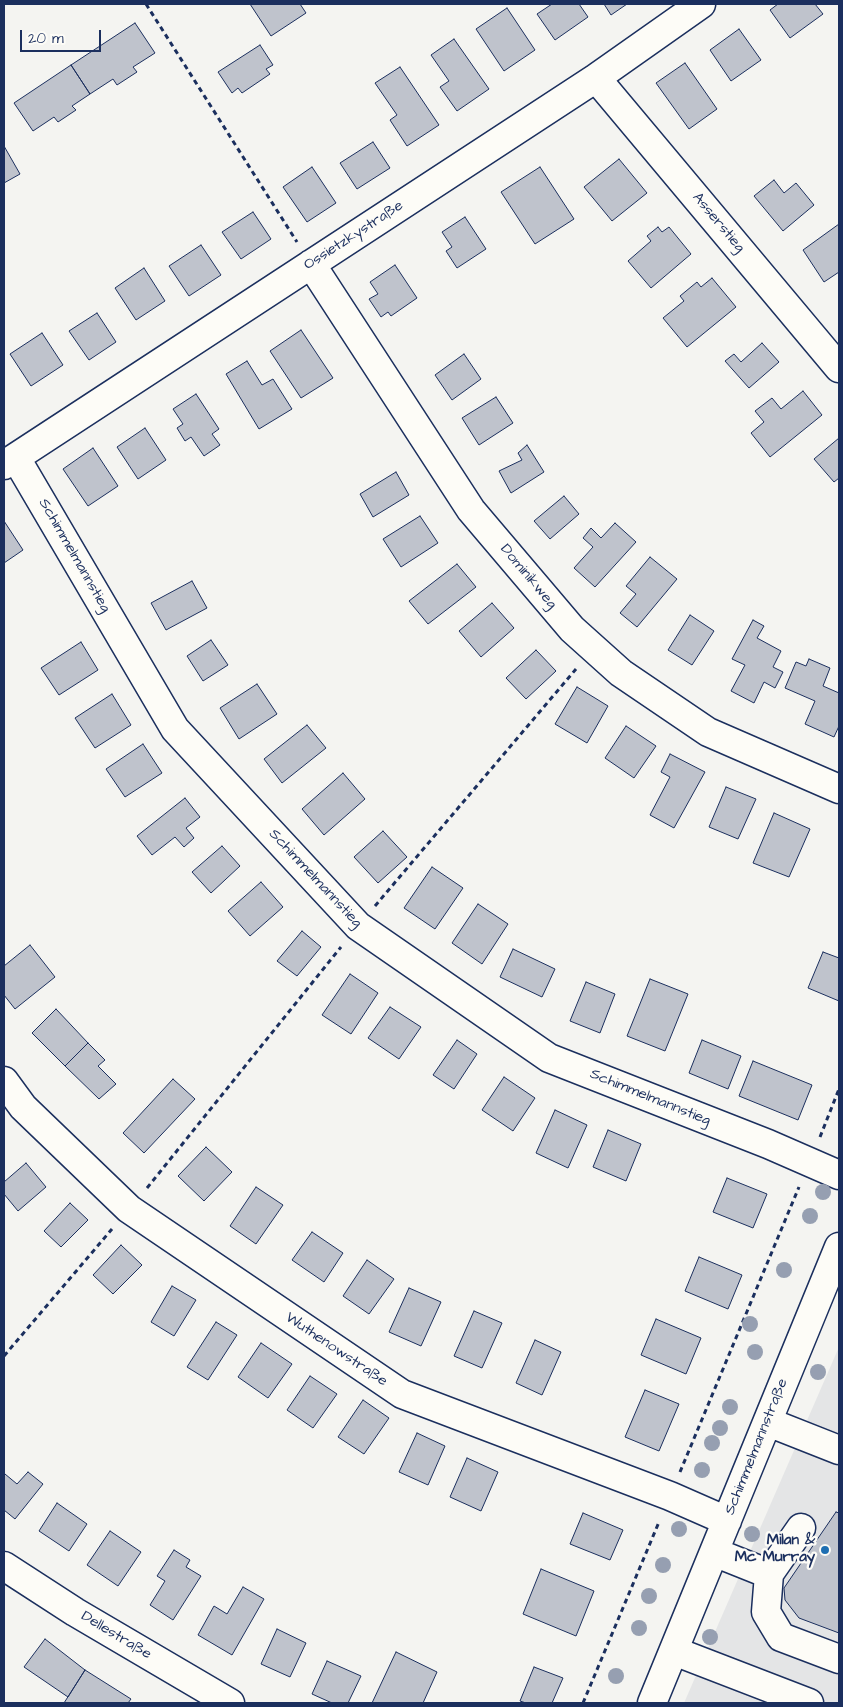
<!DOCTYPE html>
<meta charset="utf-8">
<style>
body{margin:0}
#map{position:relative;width:843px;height:1707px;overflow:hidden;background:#f4f4f1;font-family:"Architects Daughter",sans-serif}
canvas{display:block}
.frame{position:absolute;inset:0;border:5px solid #1b2f5e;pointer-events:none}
.scale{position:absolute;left:20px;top:30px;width:81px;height:22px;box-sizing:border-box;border:2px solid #1b2f5e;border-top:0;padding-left:6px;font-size:15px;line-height:18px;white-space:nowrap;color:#1b2f5e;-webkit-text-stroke:4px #fdfcf7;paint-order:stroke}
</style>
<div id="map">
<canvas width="843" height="1707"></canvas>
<div class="frame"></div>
<div class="scale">20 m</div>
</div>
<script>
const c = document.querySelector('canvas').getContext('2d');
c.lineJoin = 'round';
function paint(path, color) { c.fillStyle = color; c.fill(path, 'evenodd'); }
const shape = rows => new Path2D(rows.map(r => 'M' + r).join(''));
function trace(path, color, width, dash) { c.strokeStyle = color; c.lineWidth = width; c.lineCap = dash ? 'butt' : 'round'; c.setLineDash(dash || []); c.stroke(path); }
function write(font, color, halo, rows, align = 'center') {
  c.font = font + ' "Architects Daughter",sans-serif'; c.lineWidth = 4.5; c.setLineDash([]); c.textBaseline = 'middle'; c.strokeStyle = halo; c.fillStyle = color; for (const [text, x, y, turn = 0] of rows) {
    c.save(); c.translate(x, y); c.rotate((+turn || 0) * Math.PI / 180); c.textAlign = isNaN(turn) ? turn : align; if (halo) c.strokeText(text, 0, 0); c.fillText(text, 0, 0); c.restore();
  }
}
paint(shape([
 [839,1347,839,1703,684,1703]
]), '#e4e5e6');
const building = shape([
 [250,4,300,4,306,13,271,36,250,4],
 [552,4,579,4,588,17,555,40,537,14,552,4],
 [604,4,627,4,611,15,604,4],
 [778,4,815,4,823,14,790,38,770,10,778,4],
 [507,8,535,50,504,71,476,29,507,8],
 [135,23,155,53,133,67,137,72,117,85,113,79,90,94,71,65,135,23],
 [739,29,761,60,731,81,710,50,739,29],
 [454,39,489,89,457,111,440,87,449,81,431,55,454,39],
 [260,45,273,65,266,69,270,74,242,93,238,88,232,93,218,72,260,45],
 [685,63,717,109,689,129,656,83,685,63],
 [71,65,90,94,72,106,76,110,58,122,54,117,33,131,14,103,71,65],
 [400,67,439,125,407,146,390,120,397,115,375,83,400,67],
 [373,142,390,168,357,189,340,163,373,142],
 [4,146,20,174,4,183,4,146],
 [619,159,647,193,612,221,584,187,619,159],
 [312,167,336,203,307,222,283,187,312,167],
 [540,167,574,219,535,244,501,192,540,167],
 [774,180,784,193,796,183,814,205,783,231,754,196,774,180],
 [253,212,271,239,241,259,222,232,253,212],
 [465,217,486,249,457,268,446,251,452,247,442,232,465,217],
 [839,224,839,272,824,282,803,250,839,224],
 [658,227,662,232,669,227,691,254,651,288,628,261,651,241,647,236,658,227],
 [201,245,221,275,189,296,169,266,201,245],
 [395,265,417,298,391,316,388,312,381,317,369,299,378,294,370,282,395,265],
 [144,268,165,301,136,320,115,288,144,268],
 [712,278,736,307,687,347,663,318,684,301,680,296,697,282,701,287,712,278],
 [97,313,116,342,89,360,69,331,97,313],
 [301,330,333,378,301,398,270,351,301,330],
 [42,333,63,365,31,386,10,354,42,333],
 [762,343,779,362,749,388,725,361,734,354,741,362,762,343],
 [464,354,481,379,452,400,435,375,464,354],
 [247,361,262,385,273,379,292,409,259,429,226,374,247,361],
 [803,391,822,415,770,457,751,433,764,422,755,411,772,398,781,409,803,391],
 [196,394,219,429,212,434,220,445,204,456,191,437,185,441,177,428,183,424,173,409,196,394],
 [496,397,513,423,479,445,462,418,496,397],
 [145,428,166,460,138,479,117,447,145,428],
 [839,438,839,478,834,482,814,459,839,438],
 [527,445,544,472,511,493,499,471,522,460,518,453,527,445],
 [93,448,118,486,88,506,63,469,93,448],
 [396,472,409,495,373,517,360,494,396,472],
 [564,496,579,514,550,539,534,521,564,496],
 [420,516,438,543,401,567,383,539,420,516],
 [4,521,23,550,4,563,4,521],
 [615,523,636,542,595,587,574,568,593,547,583,538,591,528,601,538,615,523],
 [650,557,677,579,637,627,620,613,636,594,626,586,650,557],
 [457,564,476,587,428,624,409,601,457,564],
 [192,581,207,608,166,630,151,603,192,581],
 [492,603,514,628,481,657,459,631,492,603],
 [690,615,714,631,692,665,668,650,690,615],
 [753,620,764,626,757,638,781,651,773,667,783,672,775,688,764,682,754,703,731,691,745,665,732,659,753,620],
 [211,640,228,665,203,681,187,656,211,640],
 [81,642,98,670,59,695,41,668,81,642],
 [536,650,556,671,526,699,506,678,536,650],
 [809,659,830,668,823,686,839,693,839,726,834,737,805,724,815,701,785,688,796,662,806,666,809,659],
 [257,684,277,714,239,739,220,708,257,684],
 [577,687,608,706,587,743,555,724,577,687],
 [112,694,131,725,95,748,75,718,112,694],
 [307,725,326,748,282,783,264,759,307,725],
 [626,726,656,746,634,778,605,758,626,726],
 [143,744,162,773,125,797,106,769,143,744],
 [670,754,705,772,674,828,650,815,670,777,661,772,670,754],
 [343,773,365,799,324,835,302,809,343,773],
 [726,787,756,799,738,839,709,827,726,787],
 [185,798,200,817,186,828,194,838,184,847,175,837,152,855,137,836,185,798],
 [774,813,810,829,789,877,753,863,774,813],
 [383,831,407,857,378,883,354,857,383,831],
 [222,846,240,866,211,893,192,872,222,846],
 [432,867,463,888,435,929,404,908,432,867],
 [261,882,283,907,250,936,228,911,261,882],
 [478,904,508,924,482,964,452,943,478,904],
 [302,931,321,947,297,976,277,961,302,931],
 [30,945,55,977,15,1009,4,995,4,966,30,945],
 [513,949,555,969,542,997,500,977,513,949],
 [823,952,839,958,839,1001,808,988,823,952],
 [350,974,378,993,351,1034,322,1015,350,974],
 [650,979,688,994,665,1051,627,1036,650,979],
 [586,982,615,994,600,1033,570,1021,586,982],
 [390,1007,421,1027,399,1059,368,1038,390,1007],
 [56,1009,88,1043,65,1066,32,1033,56,1009],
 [457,1040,477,1054,454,1089,433,1075,457,1040],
 [702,1040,741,1056,728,1089,689,1073,702,1040],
 [88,1043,105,1060,98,1066,116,1084,99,1099,65,1066,88,1043],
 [753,1061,812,1085,798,1120,739,1096,753,1061],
 [504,1077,535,1098,513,1131,482,1110,504,1077],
 [173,1079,195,1099,144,1153,123,1133,173,1079],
 [555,1110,587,1125,568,1168,536,1153,555,1110],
 [608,1130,641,1144,626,1181,593,1167,608,1130],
 [206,1147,232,1172,204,1201,178,1176,206,1147],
 [26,1163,46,1187,18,1211,4,1194,4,1182,26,1163],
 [727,1178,767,1194,753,1228,713,1212,727,1178],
 [256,1187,283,1205,256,1244,230,1226,256,1187],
 [70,1203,88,1220,61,1247,44,1231,70,1203],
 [312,1232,343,1253,324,1282,292,1260,312,1232],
 [121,1245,142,1265,113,1294,93,1275,121,1245],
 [699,1257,742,1275,728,1309,685,1291,699,1257],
 [367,1260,394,1279,369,1314,343,1296,367,1260],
 [172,1286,196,1300,174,1336,151,1322,172,1286],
 [409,1288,441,1302,421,1346,389,1332,409,1288],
 [474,1311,502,1323,482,1368,454,1356,474,1311],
 [656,1319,701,1338,686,1374,641,1355,656,1319],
 [216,1322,237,1335,208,1380,187,1367,216,1322],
 [535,1340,561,1352,542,1395,516,1383,535,1340],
 [261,1343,292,1364,268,1398,238,1377,261,1343],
 [310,1376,337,1394,313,1428,287,1410,310,1376],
 [645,1390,679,1404,659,1451,625,1437,645,1390],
 [363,1400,389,1418,364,1454,338,1437,363,1400],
 [417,1433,445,1446,428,1485,399,1472,417,1433],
 [467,1458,498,1472,481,1511,450,1497,467,1458],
 [28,1472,43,1484,15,1519,4,1510,4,1476,5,1474,17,1484,28,1472],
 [57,1503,87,1524,69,1551,39,1531,57,1503],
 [836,1512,839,1513,839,1633,799,1618,785,1600,784,1588,836,1512],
 [583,1513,623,1530,610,1560,570,1544,583,1513],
 [110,1531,141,1552,118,1586,87,1565,110,1531],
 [174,1550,190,1560,186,1567,201,1576,173,1620,150,1605,165,1581,157,1576,174,1550],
 [541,1569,594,1591,576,1636,523,1614,541,1569],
 [243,1587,264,1599,232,1655,198,1635,214,1606,227,1614,243,1587],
 [277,1629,306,1643,290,1677,261,1664,277,1629],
 [45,1639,85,1670,68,1697,24,1667,45,1639],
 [396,1652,437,1672,423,1703,372,1703,396,1652],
 [327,1661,361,1676,348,1703,332,1703,312,1694,327,1661],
 [534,1667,563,1678,552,1703,526,1703,520,1701,534,1667],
 [85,1670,131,1699,128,1703,64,1703,85,1670]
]);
paint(building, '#bfc3cc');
trace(building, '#1b2f5e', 1);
const minor = shape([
 [596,78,839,368],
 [311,264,471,510,572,629,621,673,708,732,839,789],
 [16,458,175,729,358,926,549,1058,768,1144,839,1175],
 [4,465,596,78,701,4],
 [4,1081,23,1107,129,1209,402,1394,670,1496,727,1521],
 [768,1422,839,1450],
 [714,1552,769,1574,766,1612,781,1637,839,1659],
 [4,1566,75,1612,230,1703],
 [769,1574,801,1528],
 [674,1651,809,1703],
 [652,1703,839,1247]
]);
trace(minor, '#1b2f5e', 31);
trace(shape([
 [146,4,297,242],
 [375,906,576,669],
 [820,1137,839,1089],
 [147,1188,341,947],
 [4,1356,112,1229],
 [680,1472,799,1187],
 [583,1703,659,1522]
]), '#1b2f5e', 3, [5, 4]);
trace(minor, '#fdfcf7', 28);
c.fillStyle = '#969fb1';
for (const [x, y] of [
 [823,1192],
 [810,1216],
 [784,1270],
 [750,1324],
 [755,1352],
 [818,1372],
 [730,1407],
 [720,1428],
 [712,1443],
 [702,1470],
 [679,1529],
 [752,1534],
 [663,1565],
 [649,1596],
 [639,1628],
 [710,1637],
 [616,1676]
]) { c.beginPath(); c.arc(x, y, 8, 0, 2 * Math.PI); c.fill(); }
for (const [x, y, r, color] of [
 [825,1550,5,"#1f6fb2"]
]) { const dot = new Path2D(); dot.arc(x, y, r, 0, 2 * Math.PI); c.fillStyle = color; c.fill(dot); trace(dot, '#fdfcf7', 2); }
write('15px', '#1b2f5e', '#fdfcf7', [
 ["Asserstieg",718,223,50],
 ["Ossietzkystraße",354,236,-33],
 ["Schimmelmannstieg",74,556,60],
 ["Dominikweg",528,577,50],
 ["Schimmelmannstieg",315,879,47],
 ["Schimmelmannstieg",650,1098,22],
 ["Wuthenowstraße",336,1350,34],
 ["Schimmelmannstraße",757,1447,-68],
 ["Dellestraße",116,1636,31]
]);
write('bold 15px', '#1b2f5e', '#fdfcf7', [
 ["Milan &",815,1541],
 ["Mc Murray",815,1558]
], 'right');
</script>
